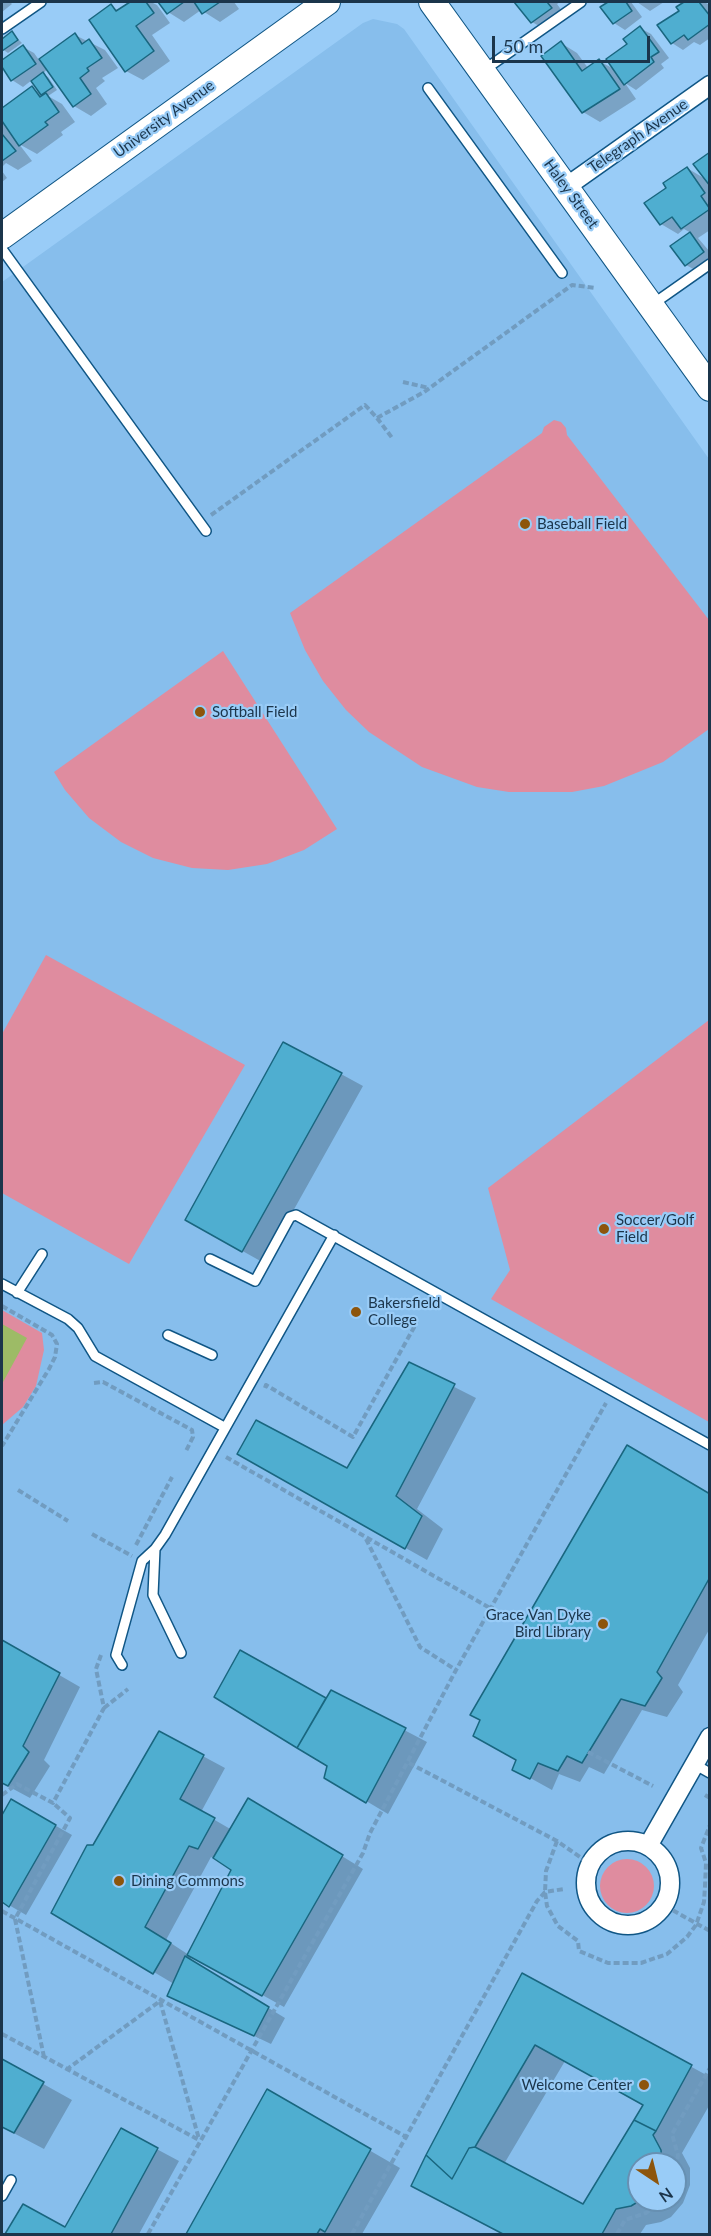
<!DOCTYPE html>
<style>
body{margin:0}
#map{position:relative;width:711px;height:2236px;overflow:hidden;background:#99ccf7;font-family:Lato,sans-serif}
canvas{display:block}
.frame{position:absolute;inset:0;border:3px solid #1b354b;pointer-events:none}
.north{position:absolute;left:627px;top:2152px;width:60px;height:60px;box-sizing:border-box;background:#99ccf7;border:2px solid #6790b2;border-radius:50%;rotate:145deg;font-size:16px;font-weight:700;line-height:24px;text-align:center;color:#1b354b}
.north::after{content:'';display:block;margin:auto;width:21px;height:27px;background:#8d550c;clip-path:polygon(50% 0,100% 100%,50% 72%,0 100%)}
.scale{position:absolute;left:492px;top:36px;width:158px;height:27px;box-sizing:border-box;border:3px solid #1b354b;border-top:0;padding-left:8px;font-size:18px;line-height:21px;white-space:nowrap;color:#1b354b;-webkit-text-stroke:4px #99ccf7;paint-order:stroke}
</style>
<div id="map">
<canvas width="711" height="2236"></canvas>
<div class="frame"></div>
<div class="north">N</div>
<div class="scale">50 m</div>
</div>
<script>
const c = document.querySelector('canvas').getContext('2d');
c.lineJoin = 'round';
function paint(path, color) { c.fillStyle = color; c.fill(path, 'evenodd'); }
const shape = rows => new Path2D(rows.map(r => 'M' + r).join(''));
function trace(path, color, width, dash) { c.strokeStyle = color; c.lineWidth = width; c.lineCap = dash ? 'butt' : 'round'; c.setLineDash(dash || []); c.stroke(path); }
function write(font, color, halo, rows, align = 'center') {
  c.font = font + ' Lato,sans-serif'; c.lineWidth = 4.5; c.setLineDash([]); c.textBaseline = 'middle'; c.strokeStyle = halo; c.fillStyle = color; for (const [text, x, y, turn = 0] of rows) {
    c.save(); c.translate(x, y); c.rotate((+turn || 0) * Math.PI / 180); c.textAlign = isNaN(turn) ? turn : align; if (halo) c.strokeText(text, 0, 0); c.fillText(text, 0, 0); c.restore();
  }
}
paint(shape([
 [373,19,397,24,404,29,709,459,709,2234,2,2234,2,282,363,23],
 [639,2164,675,2164,675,2200,639,2200]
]), '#87beec');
paint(shape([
 [554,420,561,422,566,428,567,435,709,620,709,729,663,762,604,786,572,792,509,792,477,787,422,767,369,732,346,710,323,681,305,650,290,613,542,433,544,427],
 [223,651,337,829,304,850,267,864,228,870,192,868,153,858,121,842,89,818,65,790,54,772],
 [46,955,245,1065,129,1264,2,1193,2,1034],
 [709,1020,709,1422,491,1299,510,1270,488,1188],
 [2,1310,42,1333,44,1350,36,1386,23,1407,2,1425],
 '600 1886a27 27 0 1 1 54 0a27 27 0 1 1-54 0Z'
]), '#df8c9f');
paint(shape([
 [2,1324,27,1338,2,1384]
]), '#9dbb66');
paint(shape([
 [2,2,10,2,12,4,2,12],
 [132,2,151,2,157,5,170,23,152,35,170,61,143,80,126,71,111,6,119,11],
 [160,2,234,2,239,9,220,22,201,10,184,22,168,12],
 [516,2,560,2,557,4,567,18,548,31,532,22],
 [611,2,631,2,642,17,625,30,614,23,602,7],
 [637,2,664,2,650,11],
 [687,2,704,2,710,5,710,38,700,45,694,42,683,50,672,43,681,11,678,8],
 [640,28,651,34,669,58,661,64,664,68,636,90,625,83,636,99,600,122,583,112,561,43,577,53,588,68,599,61,616,70],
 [12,33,22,43,8,53,2,49,2,41],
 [75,35,105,50,118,68,102,78,105,81,96,88,107,104,91,116,74,106,48,69,42,74,48,77,57,90,48,96,62,104,75,122,61,132,63,135,37,154,19,144,32,161,18,170,6,163,2,167,2,109,32,88,42,94,32,80,23,87,12,80,2,62,23,47,34,53,39,60],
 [710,153,710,230,698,238,710,252,710,262,697,271,686,265,673,246,691,233,684,229,678,234,661,224,668,188,687,168,707,180],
 [2,171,7,178,2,182],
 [341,1074,363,1086,264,1263,187,1220],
 [409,1364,476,1398,417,1509,443,1529,427,1560,239,1454,348,1470],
 [710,1496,710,1628,678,1685,683,1692,667,1717,642,1710,604,1774,589,1767,580,1782,559,1774,552,1790,514,1769],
 [2,1642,80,1687,44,1760,50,1766,30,1798,2,1783],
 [240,1652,327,1701,332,1692,427,1742,388,1814,326,1777,329,1765,297,1747],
 [160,1733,225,1768,201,1812,232,1830,270,1812,363,1869,284,2007,192,1956,190,1960,285,2018,271,2044,169,1995,174,1984,53,1912],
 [211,1857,233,1869,189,1955,166,1940],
 [12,1801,72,1835,26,1915,2,1901,2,1817],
 [523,1975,710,2077,710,2104,682,2153,690,2168,690,2185,683,2203,671,2217,661,2222,646,2225,640,2234,504,2234,443,2202],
 [565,2061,645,2105,583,2206,504,2164],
 [639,2164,675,2164,675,2200,639,2200],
 [2,2061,72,2100,44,2149,2,2127],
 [267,2091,400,2168,362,2234,188,2234],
 [121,2130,179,2161,139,2234,7,2234,23,2206,65,2229]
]), '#0003');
const building = shape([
 [130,2,146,2,154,13,136,26,154,51,125,72,89,20,111,4,116,11,130,2],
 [158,2,184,2,167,14,158,2],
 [194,2,220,2,202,14,194,2],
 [514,2,547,2,552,8,531,23,514,2],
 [608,2,626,2,632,11,613,24,600,7,608,2],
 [684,2,699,2,710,16,710,24,688,40,684,35,671,44,657,25,679,11,676,7,684,2],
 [640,26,659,52,651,57,654,62,624,85,606,59,627,44,623,39,640,26],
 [12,31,18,40,2,51,2,39,12,31],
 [75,33,82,44,89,39,102,58,87,68,89,71,80,78,91,94,73,107,39,59,75,33],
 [561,41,582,71,599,59,620,89,582,113,541,56,561,41],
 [23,45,36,64,11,81,2,67,2,60,23,45],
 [43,72,53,87,41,95,31,81,43,72],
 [32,86,40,97,46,93,59,112,45,122,48,125,19,146,2,121,2,108,32,86],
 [2,134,16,151,2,161,2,134],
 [710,152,710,186,693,164,710,152],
 [687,167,705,193,701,196,710,209,681,229,672,217,660,225,644,203,666,188,663,183,687,167],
 [690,232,704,252,685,266,670,246,690,232],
 [283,1042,342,1073,242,1252,185,1220,283,1042],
 [409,1362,455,1384,396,1496,422,1516,405,1549,237,1454,256,1420,347,1468,409,1362],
 [627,1445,710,1494,710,1577,657,1672,662,1678,645,1706,621,1699,582,1763,567,1756,558,1771,538,1763,530,1779,512,1770,516,1760,473,1736,480,1720,470,1715,627,1445],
 [2,1640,60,1673,23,1746,29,1752,8,1786,2,1783,2,1640],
 [240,1650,326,1698,297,1748,214,1697,240,1650],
 [331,1690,406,1728,366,1803,324,1778,327,1766,297,1748,331,1690],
 [159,1731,204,1755,180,1799,215,1818,198,1849,189,1846,145,1927,171,1943,153,1974,51,1913,87,1845,93,1845,159,1731],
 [248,1798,343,1855,262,1996,187,1955,231,1870,213,1858,248,1798],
 [11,1799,56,1825,9,1907,2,1902,2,1815,11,1799],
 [185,1956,269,2007,254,2036,167,1996,185,1956],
 [522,1973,692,2065,656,2131,634,2120,643,2105,535,2045,475,2147,469,2148,452,2179,426,2155,522,1973],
 [2,2059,44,2082,14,2133,2,2127,2,2059],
 [267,2089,371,2149,325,2232,320,2229,317,2234,186,2234,267,2089],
 [634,2120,656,2131,653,2135,661,2150,662,2164,639,2164,639,2200,641,2200,631,2206,616,2209,602,2234,503,2234,411,2186,426,2155,452,2179,469,2148,475,2147,583,2204,634,2120],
 [121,2128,158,2148,111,2234,5,2234,23,2204,65,2227,121,2128]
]);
paint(building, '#4faed0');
trace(building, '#19667f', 1.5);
const lane = shape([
 [2,29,41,2],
 [484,70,581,2],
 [428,88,562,273],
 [2,249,206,531],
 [653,304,710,264],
 [210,1259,255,1281,290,1217,296,1215,710,1445],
 [2,1284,68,1319,78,1328,95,1356,224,1427],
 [17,1293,42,1254],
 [168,1335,212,1355],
 [155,1549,153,1595,181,1653],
 [122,1665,116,1655,142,1561,155,1549,165,1535,334,1235],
 [694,1764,710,1773],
 [2,2196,11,2180]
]);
const street = shape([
 [566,187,710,85],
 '586 1883a42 42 0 1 1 84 0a42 42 0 1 1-84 0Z',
 [648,1846,710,1737]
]);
const secondary = shape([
 [432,2,710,388],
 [2,236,327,2]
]);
trace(lane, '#105685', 12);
trace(street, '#105685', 21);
trace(secondary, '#105685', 28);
trace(shape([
 [403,382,429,388],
 [377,418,393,439],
 [211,515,365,405,377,418,424,392,572,285,596,288],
 [2,1306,52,1335,57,1344,55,1357,49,1369,2,1446],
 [94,1383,103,1382,192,1430,193,1437,186,1451],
 [265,1388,266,1385,353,1437,417,1322],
 [226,1457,490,1608],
 [18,1490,68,1521],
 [92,1534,132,1556],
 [366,1539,420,1647,456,1670],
 [136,1545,172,1477],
 [104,1708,128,1689],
 [588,1752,653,1786],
 [409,1763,557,1841,590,1864],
 [2,1795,17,1784,53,1803,104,1708,96,1669,101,1655],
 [705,1795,710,1798],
 [557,1841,546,1871,545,1892,547,1906,558,1926,578,1941,579,1951,608,1963,641,1963,667,1954,687,1937,696,1925,704,1902,705,1886,706,1863,701,1848,710,1825],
 [665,1906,710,1931],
 [2,1911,408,2138],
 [2,2034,199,2140],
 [44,2057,15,1919,70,1818,53,1803],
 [66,2070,160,2001,199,2139],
 [675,2177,678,2155,672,2134,710,2068],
 [148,2234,363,1853,370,1833,456,1670,606,1403],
 [352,2234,537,1901,545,1892,564,1889],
 [617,2234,625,2220,646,2213,662,2200]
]), '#719cc0', 4, [6, 3]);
trace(lane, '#fff', 9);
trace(street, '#fff', 18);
trace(secondary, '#fff', 26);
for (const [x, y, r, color] of [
 [525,524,6,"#8d550c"],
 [200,712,6,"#8d550c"],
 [604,1229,6,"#8d550c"],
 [356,1312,6,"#8d550c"],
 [603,1624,6,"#8d550c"],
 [119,1881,6,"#8d550c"],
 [644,2085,6,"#8d550c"]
]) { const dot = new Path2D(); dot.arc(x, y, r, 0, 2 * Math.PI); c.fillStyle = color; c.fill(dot); trace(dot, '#99ccf7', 2); }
write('15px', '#1b354b', '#99ccf7', [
 ["University Avenue",164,119,-36],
 ["Telegraph Avenue",638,136,-35],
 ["Haley Street",571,194,54]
]);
write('15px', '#1b354b', '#99ccf7', [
 ["Baseball Field",537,524],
 ["Softball Field",212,712],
 ["Soccer/Golf",616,1220],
 ["Field",616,1237],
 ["Bakersfield",368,1303],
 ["College",368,1320],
 ["Grace Van Dyke",591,1615,"right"],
 ["Bird Library",591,1632,"right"],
 ["Dining Commons",131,1881],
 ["Welcome Center",632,2085,"right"]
], 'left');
</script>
